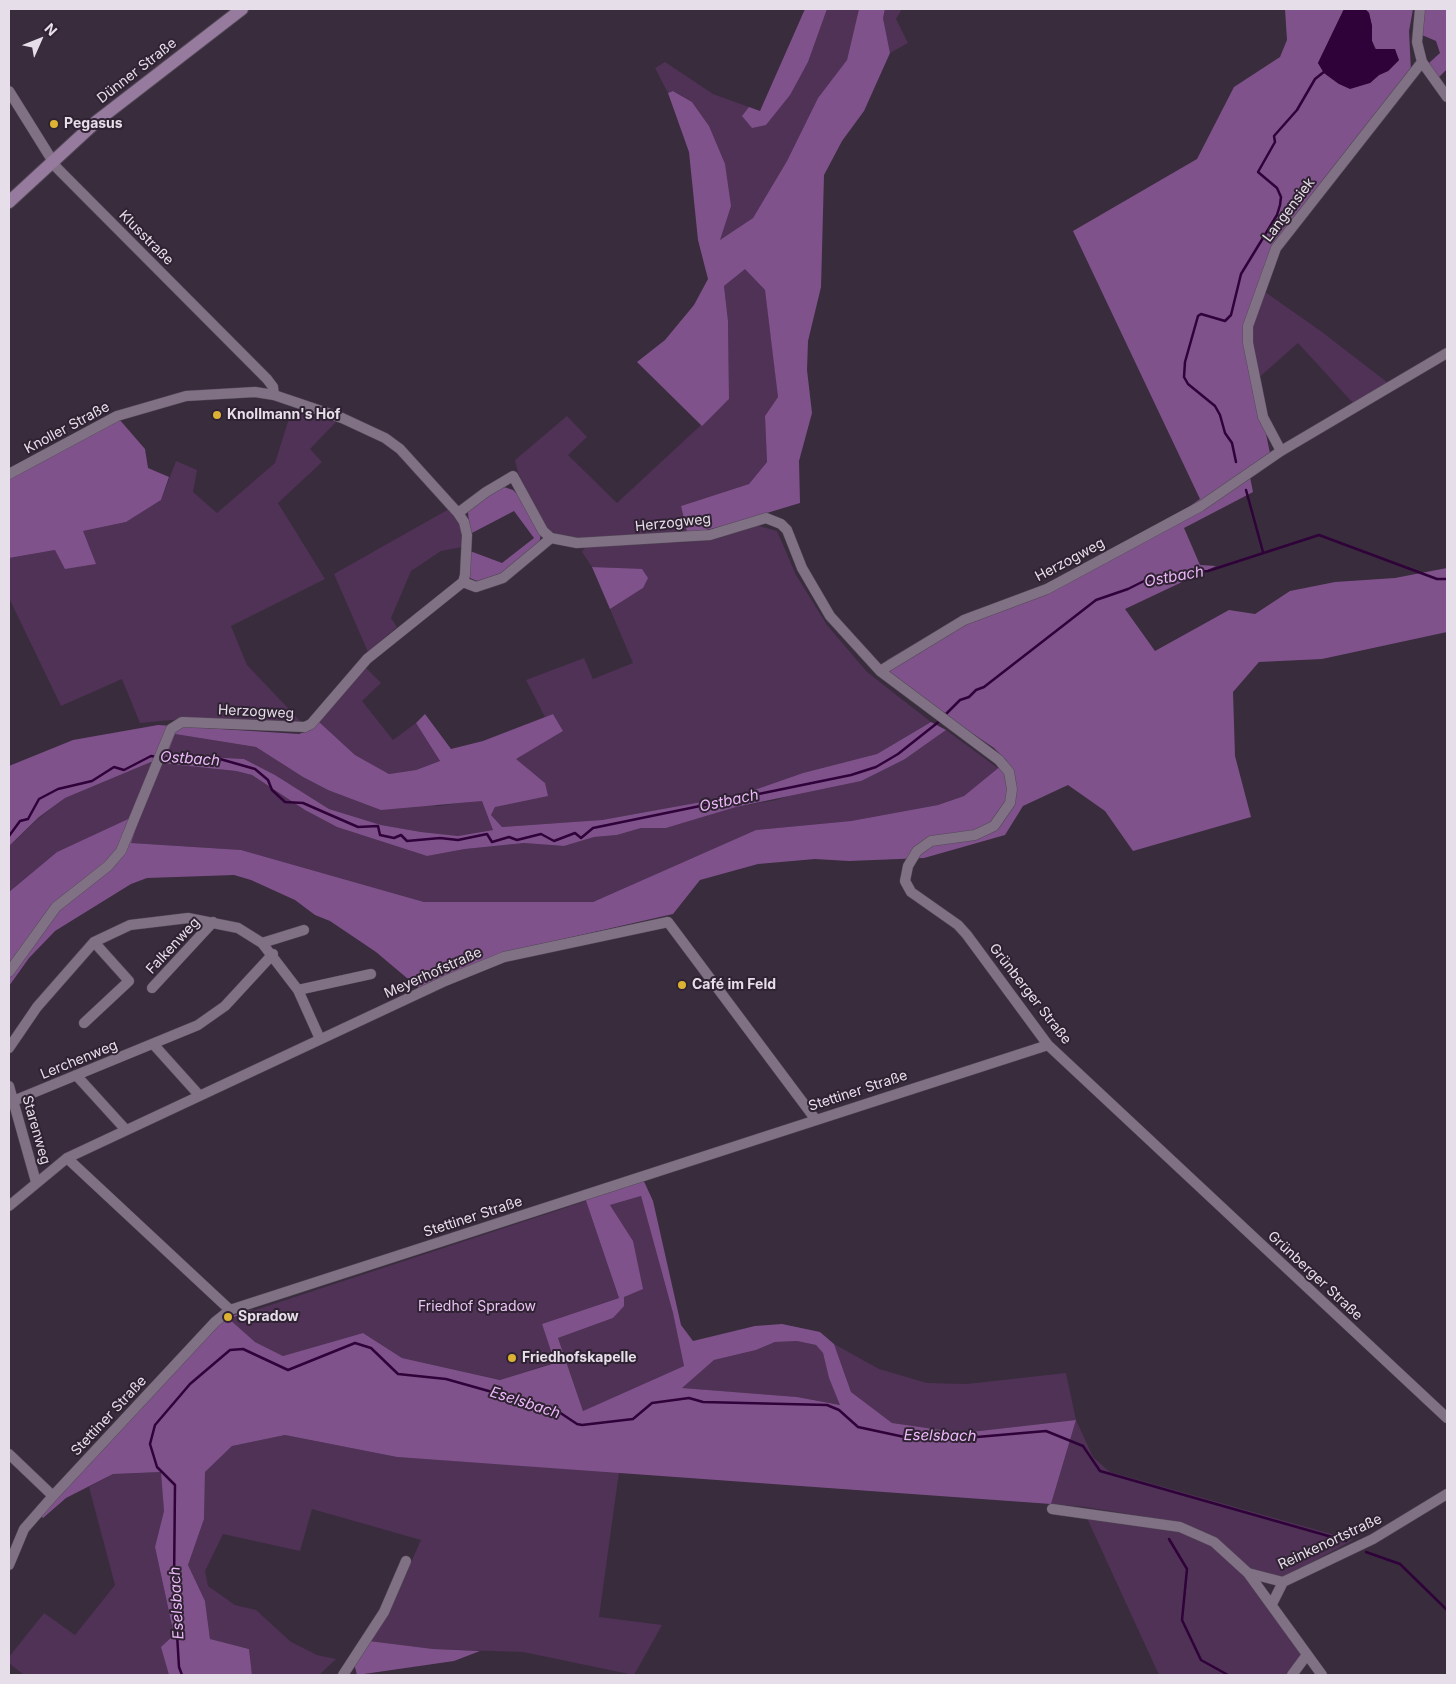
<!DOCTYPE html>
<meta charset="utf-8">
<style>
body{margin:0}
#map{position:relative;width:1456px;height:1684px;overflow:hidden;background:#392c3d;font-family:Inter,sans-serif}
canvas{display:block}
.frame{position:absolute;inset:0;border:10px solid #e6dee9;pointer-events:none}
.north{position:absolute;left:15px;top:15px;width:50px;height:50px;-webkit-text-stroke:4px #2f2232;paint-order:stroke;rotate:46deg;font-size:14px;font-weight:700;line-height:20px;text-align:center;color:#e6dee9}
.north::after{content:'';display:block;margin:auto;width:18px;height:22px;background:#e6dee9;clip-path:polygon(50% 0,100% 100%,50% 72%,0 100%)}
</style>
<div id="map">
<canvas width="1456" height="1684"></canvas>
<div class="frame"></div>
<div class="north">N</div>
</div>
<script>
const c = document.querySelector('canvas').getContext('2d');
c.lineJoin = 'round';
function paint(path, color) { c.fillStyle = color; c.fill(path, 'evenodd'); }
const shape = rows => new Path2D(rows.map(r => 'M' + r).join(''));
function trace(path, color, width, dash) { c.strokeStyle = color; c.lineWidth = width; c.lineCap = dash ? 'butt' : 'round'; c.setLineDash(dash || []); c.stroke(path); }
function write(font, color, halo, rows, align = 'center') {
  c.font = font + ' Inter,sans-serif'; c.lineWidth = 4; c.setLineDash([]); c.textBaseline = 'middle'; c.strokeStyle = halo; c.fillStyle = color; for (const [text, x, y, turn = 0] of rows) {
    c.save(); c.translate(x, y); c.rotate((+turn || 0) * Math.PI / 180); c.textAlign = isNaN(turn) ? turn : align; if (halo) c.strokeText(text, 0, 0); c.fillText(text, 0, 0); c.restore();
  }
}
paint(shape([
 [827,9,859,9,847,60,818,98,787,161,753,218,719,241,709,126,692,102,674,91,668,93,655,68,665,62,713,94,749,107,743,116,766,125,789,95,808,62],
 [885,9,902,9,896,19,908,43,890,53,883,18],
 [745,268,765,290,775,368,778,397,765,416,767,462,749,484,681,506,687,532,566,539,546,528,518,473,515,460,567,416,587,437,568,455,617,503,729,399,728,321,724,286],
 [1258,287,1322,332,1388,383,1353,403,1298,343,1255,381,1245,333],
 [292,409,336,422,310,449,322,462,278,503,325,579,231,626,247,665,304,725,182,719,140,723,122,679,61,706,9,598,9,558,55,550,95,563,82,531,126,522,161,500,176,461,197,470,193,492,217,513,275,463],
 [449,509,461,527,462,547,441,551,411,571,391,618,397,627,368,652,334,574],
 [755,525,777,531,796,575,827,625,867,672,931,722,877,754,803,773,740,795,602,820,502,827,491,815,495,807,545,783,515,759,563,731,553,714,545,717,526,680,584,658,593,679,633,663,610,609,643,588,614,568,592,567,582,552,586,546,690,542],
 [365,667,381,683,362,701,393,740,416,723,440,761,416,770,389,774,355,755,318,721],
 [946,730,999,769,964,796,938,805,851,821,756,830,593,902,424,902,241,850,130,843,141,813,57,852,9,892,9,846,40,817,65,798,151,762,236,771,252,775,305,810,337,827,427,856,465,849,524,843,564,846,594,837,617,835,641,828,666,828,736,807,776,800,905,759],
 [175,734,256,747,303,777,328,790,438,806,483,800,493,830,458,836,421,832,381,825,329,809,275,775,244,759,166,755],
 [641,1196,673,1313,684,1366,583,1411,558,1338,613,1318,624,1297,633,1241,610,1205],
 [586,1201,619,1298,542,1324,555,1362,501,1380,402,1358,363,1333,283,1356,255,1342,228,1319],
 [797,1341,816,1345,823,1353,829,1378,841,1405,797,1397,681,1388,714,1360,756,1350,775,1342],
 [834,1344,879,1369,927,1383,967,1384,1066,1373,1076,1420,1093,1457,1110,1472,1353,1540,1283,1578,1250,1569,1182,1523,1086,1507,1051,1504,1076,1420,962,1433,892,1423,851,1392],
 [285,1435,397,1457,619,1472,599,1617,662,1625,634,1675,523,1652,433,1649,369,1641,388,1614,421,1540,312,1509,300,1551,223,1534,205,1571,208,1586,235,1605,256,1610,291,1642,317,1655,336,1659,319,1675,252,1675,249,1649,210,1639,205,1601,188,1565,204,1519,205,1472,232,1446],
 [162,1472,164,1511,155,1547,174,1636,162,1647,169,1675,24,1675,9,1663,9,1657,44,1613,75,1635,115,1585,89,1487,113,1474],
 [1086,1516,1180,1530,1211,1546,1246,1576,1302,1655,1288,1675,1159,1675]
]), '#4f3256');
paint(shape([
 [805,9,827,9,808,62,790,95,766,125,752,128,742,116,749,107,760,111],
 [859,9,885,9,883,18,890,53,864,111,842,141,824,175,821,287,808,341,807,370,812,413,799,461,800,503,727,525,706,530,687,532,681,506,749,484,767,462,765,416,778,397,765,290,745,269,724,286,728,321,729,399,702,426,637,362,665,340,694,305,708,279,698,240,689,152,668,93,673,91,692,102,709,126,725,164,731,206,720,240,753,218,787,161,818,98,847,60],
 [1285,9,1344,9,1318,63,1324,73,1339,84,1370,83,1379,75,1388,71,1399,60,1388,49,1376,49,1372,41,1372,26,1369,13,1365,9,1413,9,1409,31,1411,72,1276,241,1245,333,1271,458,1250,477,1253,492,1184,528,1200,565,1216,566,1125,609,1155,651,1229,610,1255,614,1290,591,1335,582,1395,578,1447,568,1447,632,1322,659,1259,662,1233,692,1235,756,1251,817,1133,851,1105,811,1068,785,1023,806,1005,835,924,858,849,861,815,859,758,864,700,880,673,914,502,953,420,989,376,952,330,921,315,915,295,900,251,880,234,875,147,878,131,884,55,931,29,958,9,986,9,892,57,852,141,813,131,843,241,850,424,902,593,902,756,830,851,821,938,805,964,796,1007,761,994,748,938,710,889,673,887,660,970,612,1046,586,1176,516,1200,499,1073,231,1197,159,1234,87,1280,57,1287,40],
 [1424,9,1447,9,1447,69,1438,78,1429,63,1440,53,1436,41,1422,35],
 [119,419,145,449,148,468,169,477,161,500,126,522,83,531,96,564,65,569,55,550,9,558,9,479],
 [504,487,513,490,520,497,541,534,539,544,505,572,477,581,470,578,470,551,502,563,534,538,514,511,470,534,468,512,470,507],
 [592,567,642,569,648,578,643,588,610,609],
 [425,714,451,749,483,741,553,714,563,731,516,759,545,783,548,796,495,807,491,815,502,827,602,820,740,795,803,773,877,754,931,722,946,730,905,759,861,781,736,807,666,828,641,828,617,835,594,837,564,846,524,843,465,849,427,856,337,827,305,810,252,775,236,771,151,762,65,798,39,817,9,846,9,766,73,740,158,725,299,734,310,730,318,721,355,755,389,774,416,770,440,761,416,723],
 [175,734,256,747,303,777,328,790,381,810,482,801,493,830,458,836,421,832,381,825,329,809,275,775,244,759,167,755],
 [641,1175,653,1201,681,1325,693,1341,755,1326,782,1324,820,1332,834,1344,851,1392,892,1423,962,1433,1076,1420,1051,1504,397,1457,285,1435,232,1446,205,1472,204,1519,188,1565,205,1601,210,1639,249,1649,252,1675,169,1675,161,1647,174,1635,155,1547,164,1511,161,1472,113,1474,66,1498,43,1518,39,1514,212,1330,231,1316,254,1309,229,1319,255,1342,283,1356,363,1333,402,1358,500,1380,555,1363,542,1324,619,1298,584,1195],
 [641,1196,673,1313,684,1366,583,1411,558,1338,613,1318,624,1306,624,1297,643,1289,633,1241,610,1205],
 [797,1341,816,1345,823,1353,829,1378,840,1405,797,1397,682,1388,714,1360,756,1350,775,1342],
 [369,1641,433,1649,480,1651,454,1661,357,1675,354,1663]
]), '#80528c');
paint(shape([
 [1344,9,1365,9,1369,13,1372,26,1372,41,1375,49,1395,49,1399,60,1388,71,1379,75,1370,83,1350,89,1339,84,1324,73,1318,63]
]), '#2f0239');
trace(shape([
 [1236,462,1232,443,1225,433,1220,415,1215,406,1188,384,1184,377,1185,362,1198,316,1201,314,1225,321,1231,315,1241,274,1277,215,1280,205,1281,197,1277,188,1258,172,1275,142,1274,136,1297,110,1315,79,1325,71],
 [1246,490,1263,552],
 [944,716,960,700,969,697,976,690,984,687,1096,600,1128,589,1148,579,1161,580,1189,572,1208,571,1319,535,1437,579,1447,579],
 [163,757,172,761,193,757,220,759,255,769,268,780,272,790,285,802,303,803,358,827,378,826,380,835,394,838,401,835,407,841,440,838,458,840,487,834,492,842,509,837,517,840,541,834,554,841,575,833,581,838,593,828,851,775,876,767,898,754,941,720],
 [9,836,20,821,28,819,39,799,58,789,92,781,114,767,124,770,151,756,157,757],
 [1169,1539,1187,1569,1182,1620,1201,1660,1228,1675],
 [1366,1552,1400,1564,1447,1610],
 [182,1675,179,1667,174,1584,175,1485,157,1467,150,1444,155,1425,190,1384,230,1350,243,1349,288,1370,355,1343,371,1348,398,1374,446,1379,556,1410,577,1424,582,1425,633,1419,652,1403,689,1398,703,1402,827,1405,839,1410,858,1427,909,1438,954,1439,1046,1431,1083,1446,1100,1471,1346,1541]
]), '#2f0239', 2.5);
const street = shape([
 [1420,9,1417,42,1422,62,1447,97],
 [9,91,57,168,267,379,273,387,274,395],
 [1281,451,1263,417,1248,343,1248,326,1276,248,1422,62],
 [9,474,117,416,186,396,255,392,274,395,342,418,385,438,400,449,458,513,464,522,467,535,465,575,463,582],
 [458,513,486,492,513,476,543,531,551,538],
 [463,582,476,587,503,578,551,538,577,543,710,535,766,518,781,524,787,530,802,568,830,616,880,671,964,620,1047,589,1201,506,1281,451,1447,353],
 [880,671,999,760,1009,772,1012,789,1010,803,994,826,975,835,931,841,917,851,908,866,905,881,911,892,958,925,967,935,1048,1045,1447,1418],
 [262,943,304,930],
 [9,972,56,907,108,866,121,851,171,729,182,722,305,727,311,724,367,659,463,582],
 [152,988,213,922],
 [298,990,371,974],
 [84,1023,129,981,94,942],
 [154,1045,199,1095],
 [9,1048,37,1007,94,942,130,925,188,918,238,928,262,943,298,990,320,1039],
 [76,1075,126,1130],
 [9,1086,36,1182],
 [13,1101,198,1025,225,1006,273,954],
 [67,1158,230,1310],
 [9,1206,67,1158,445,981,504,957,668,922,816,1120],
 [9,1454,53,1496],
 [1052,1509,1180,1527,1214,1542,1248,1573,1283,1582,1373,1539,1447,1494],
 [9,1565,24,1529,52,1497,215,1322,230,1310,1048,1045],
 [1248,1573,1322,1675],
 [1272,1604,1283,1582],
 [343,1675,384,1612,406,1561],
 [1292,1675,1306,1656]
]);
const secondary = shape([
 [9,202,97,121,242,9]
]);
trace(street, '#534957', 11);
trace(secondary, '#534957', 14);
trace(street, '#807184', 10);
trace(secondary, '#967b9e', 12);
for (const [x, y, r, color] of [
 [54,124,5,"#dbb233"],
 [217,415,5,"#dbb233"],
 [682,985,5,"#dbb233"],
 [228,1317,5,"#dbb233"],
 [512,1358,5,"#dbb233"]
]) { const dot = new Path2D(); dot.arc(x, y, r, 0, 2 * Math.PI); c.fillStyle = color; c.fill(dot); trace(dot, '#2f2232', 2); }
write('14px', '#e6dee9', '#2f2232', [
 ["Dünner Straße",137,71,-38],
 ["Langensiek",1289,210,-53],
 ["Klusstraße",146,238,45],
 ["Knoller Straße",67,428,-28],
 ["Herzogweg",673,523,-6],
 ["Herzogweg",1070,560,-28],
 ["Herzogweg",256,712,3],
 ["Falkenweg",173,946,-47],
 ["Meyerhofstraße",433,973,-24],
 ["Grünberger Straße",1030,994,52],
 ["Lerchenweg",79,1060,-22],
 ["Stettiner Straße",858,1091,-18],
 ["Starenweg",36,1130,74],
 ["Stettiner Straße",473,1217,-18],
 ["Grünberger Straße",1315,1276,43],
 ["Stettiner Straße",109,1416,-47],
 ["Reinkenortstraße",1330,1542,-25]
]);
write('bold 14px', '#e6dee9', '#2f2232', [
 ["Pegasus",64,124],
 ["Knollmann's Hof",227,415],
 ["Café im Feld",692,985],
 ["Spradow",238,1317],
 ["Friedhofskapelle",522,1358]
], 'left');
write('14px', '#ebc3f5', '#2f2232', [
 ["Friedhof Spradow",477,1307]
]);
write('italic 15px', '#edb8fa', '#2f2232', [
 ["Ostbach",1174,577,-10],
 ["Ostbach",190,759,4],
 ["Ostbach",729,801,-12],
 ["Eselsbach",525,1403,18],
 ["Eselsbach",940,1436,1],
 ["Eselsbach",177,1603,-93]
]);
</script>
